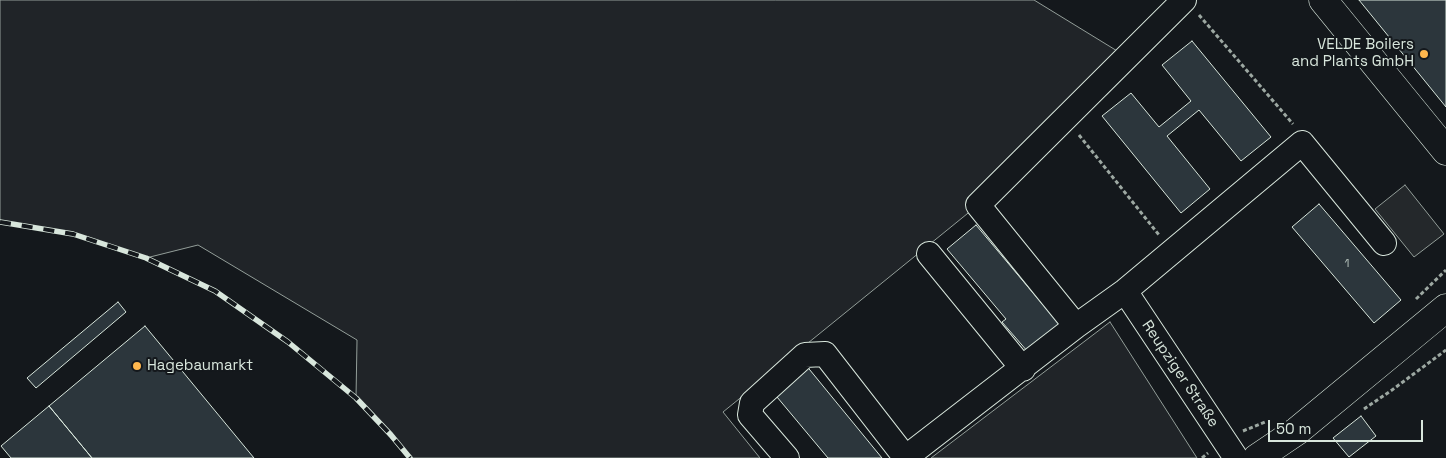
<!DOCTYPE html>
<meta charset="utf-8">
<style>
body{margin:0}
#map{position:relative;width:1446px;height:458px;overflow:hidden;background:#14181c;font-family:"Space Grotesk",sans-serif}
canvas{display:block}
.scale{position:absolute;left:1268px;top:420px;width:155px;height:22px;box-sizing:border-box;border:2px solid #d8e6dc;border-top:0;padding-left:6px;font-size:15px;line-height:18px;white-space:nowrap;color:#d8e6dc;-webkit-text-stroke:4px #14181c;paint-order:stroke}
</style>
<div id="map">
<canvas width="1446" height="458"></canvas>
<div class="scale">50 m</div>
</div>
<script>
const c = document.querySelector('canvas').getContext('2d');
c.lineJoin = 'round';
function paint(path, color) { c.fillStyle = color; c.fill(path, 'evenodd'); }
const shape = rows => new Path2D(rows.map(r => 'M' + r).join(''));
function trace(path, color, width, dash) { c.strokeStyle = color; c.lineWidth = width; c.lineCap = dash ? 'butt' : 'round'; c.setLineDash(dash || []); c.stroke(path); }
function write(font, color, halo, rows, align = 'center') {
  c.font = font + ' "Space Grotesk",sans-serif'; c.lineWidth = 4; c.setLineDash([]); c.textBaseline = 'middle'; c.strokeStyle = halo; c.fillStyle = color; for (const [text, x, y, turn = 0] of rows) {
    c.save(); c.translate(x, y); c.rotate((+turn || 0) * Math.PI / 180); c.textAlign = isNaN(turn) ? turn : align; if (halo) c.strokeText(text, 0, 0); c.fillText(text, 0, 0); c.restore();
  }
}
const green = shape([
 [0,0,1034,0,1127,57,978,205,723,412,760,458,408,458,356,398,357,340,198,245,146,258,73,234,0,222,0,0],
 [1110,322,1197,458,931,458,1110,322]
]);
paint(green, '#202428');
trace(green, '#939e99', 1);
const parking = shape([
 [1405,185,1444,234,1414,257,1375,209,1405,185]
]);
paint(parking, '#24282b');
trace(parking, '#939e99', 1);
const building = shape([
 [1359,0,1446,0,1446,107,1359,0],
 [1192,41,1271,137,1241,161,1199,110,1167,136,1210,189,1181,213,1102,116,1131,93,1159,127,1191,101,1162,65,1192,41],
 [1319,204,1401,300,1374,323,1292,227,1319,204],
 [976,225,1060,325,1028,352,1002,322,1006,319,947,249,976,225],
 [118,302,126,312,36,388,27,378,118,302],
 [145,326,254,458,92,458,49,406,145,326],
 [805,364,882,458,828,458,772,391,805,364],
 [49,406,92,458,11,458,1,446,49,406],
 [1361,416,1376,436,1349,457,1333,438,1361,416]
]);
paint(building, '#2c363c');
trace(building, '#d8e6dc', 1);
const minor = shape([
 [1184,0,978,205,1076,326,1125,291,1302,143,1384,243],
 [929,254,1023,369],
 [1125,291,1236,458],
 [787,458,750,415,752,403,805,355,825,354,905,457],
 [905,458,1076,326]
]);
const major = shape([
 [1323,0,1446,151],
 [1257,458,1297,431,1446,308]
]);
trace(minor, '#d8e6dc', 26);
trace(major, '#d8e6dc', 29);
trace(shape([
 [1199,15,1293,124],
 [1079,135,1159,235],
 [1416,299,1446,270],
 [1364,409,1392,390,1446,350],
 [1243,431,1265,422],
 [1202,458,1208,453]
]), '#9da8a2', 3, [4, 2.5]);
trace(minor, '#14181c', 24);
trace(major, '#14181c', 28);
const rail = shape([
 [0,222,73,234,146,258,215,291,288,342,356,398,391,435,410,458]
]);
trace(rail, '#d8e6dc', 5.5);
trace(rail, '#14181c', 4, [11]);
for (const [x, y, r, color] of [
 [1424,54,5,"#ffb74d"],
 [137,366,5,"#ffb74d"]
]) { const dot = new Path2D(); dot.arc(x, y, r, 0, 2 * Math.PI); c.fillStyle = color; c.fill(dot); trace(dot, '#14181c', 2); }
write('12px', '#adbab4', null, [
 ["1",1347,264]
]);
write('15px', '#d8e6dc', '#14181c', [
 ["VELDE Boilers",1414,45],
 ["and Plants GmbH",1414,62],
 ["Hagebaumarkt",147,366,"left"]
], 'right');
write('15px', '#d8e6dc', '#14181c', [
 ["Reupziger Straße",1180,374,56]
]);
</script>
